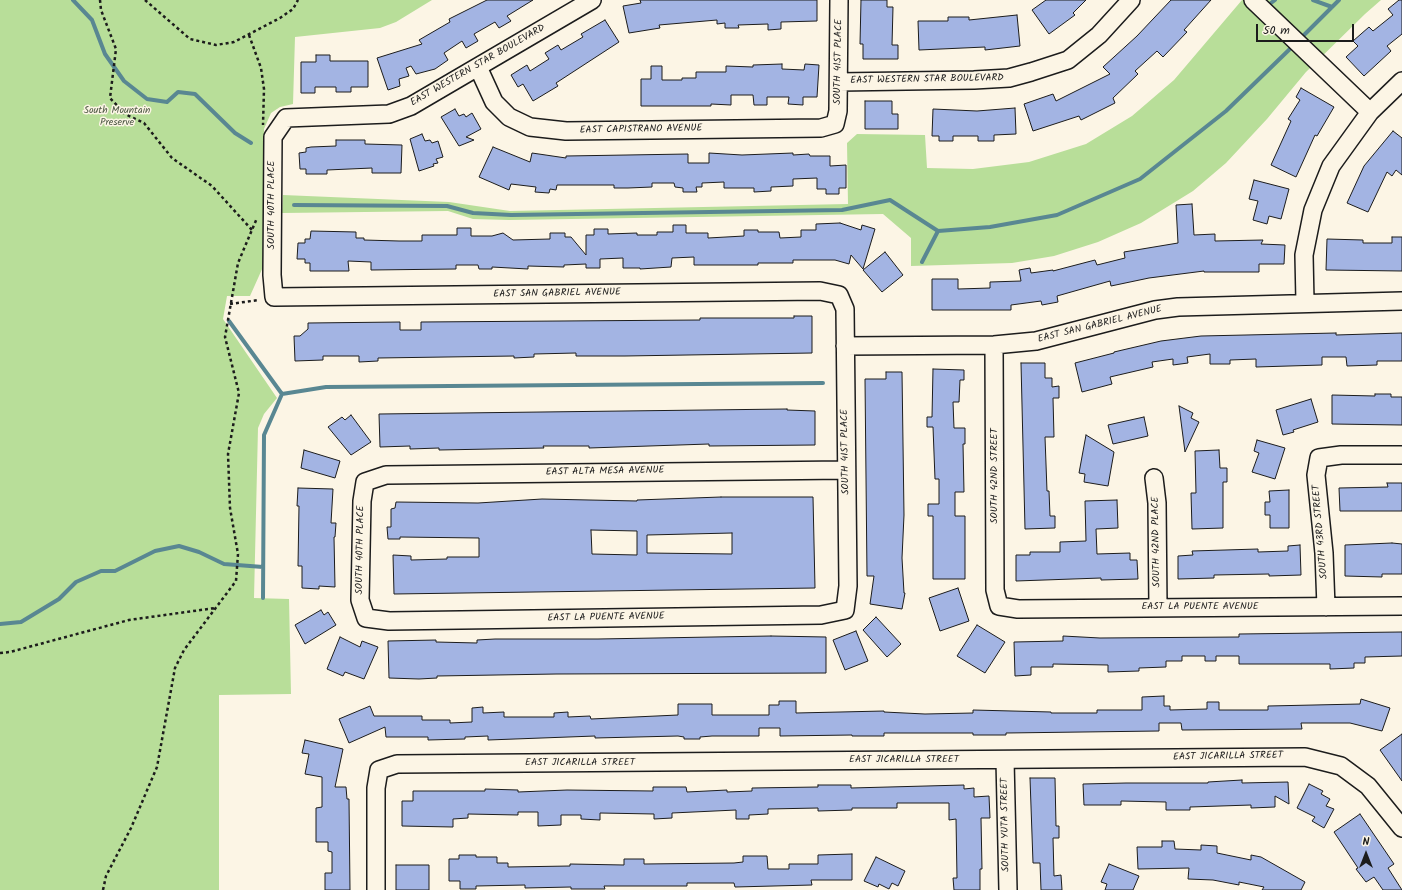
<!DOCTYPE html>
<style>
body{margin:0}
#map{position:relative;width:1402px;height:890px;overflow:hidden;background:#fcf5e5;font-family:Kalam,sans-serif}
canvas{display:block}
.north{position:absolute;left:1346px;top:834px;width:40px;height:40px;-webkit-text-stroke:3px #fcf5e5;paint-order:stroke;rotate:0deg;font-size:11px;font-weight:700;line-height:16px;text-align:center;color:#1c1c1c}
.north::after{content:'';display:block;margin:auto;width:14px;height:18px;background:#1c1c1c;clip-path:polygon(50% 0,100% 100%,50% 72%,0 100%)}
.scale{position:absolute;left:1256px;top:24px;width:98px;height:18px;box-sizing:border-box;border:2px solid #1c1c1c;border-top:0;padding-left:5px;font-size:12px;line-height:14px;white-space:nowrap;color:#1c1c1c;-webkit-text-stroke:3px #fcf5e5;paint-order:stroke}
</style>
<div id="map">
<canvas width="1402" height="890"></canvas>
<div class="north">N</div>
<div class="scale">50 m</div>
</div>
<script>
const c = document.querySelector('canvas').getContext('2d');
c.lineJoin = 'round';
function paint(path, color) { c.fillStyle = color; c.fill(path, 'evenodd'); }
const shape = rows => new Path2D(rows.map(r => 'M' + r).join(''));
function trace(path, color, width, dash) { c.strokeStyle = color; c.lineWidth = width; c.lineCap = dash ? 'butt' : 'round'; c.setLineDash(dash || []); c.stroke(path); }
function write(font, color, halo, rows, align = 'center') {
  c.font = font + ' Kalam,sans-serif'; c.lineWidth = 3; c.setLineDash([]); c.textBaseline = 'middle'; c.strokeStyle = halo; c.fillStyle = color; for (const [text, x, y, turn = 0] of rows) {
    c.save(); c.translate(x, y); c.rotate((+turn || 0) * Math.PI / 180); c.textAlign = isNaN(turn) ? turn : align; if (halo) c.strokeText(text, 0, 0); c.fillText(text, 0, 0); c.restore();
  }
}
paint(shape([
 [0,0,432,0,396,22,380,28,295,37,293,104,280,107,271,113,264,129,263,267,250,296,227,296,223,319,277,398,264,414,258,428,254,598,289,599,291,694,219,695,219,890,0,890],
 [1242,0,1381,0,1365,14,1306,72,1267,119,1226,163,1193,191,1141,223,1098,242,1054,256,1012,263,911,266,911,238,883,214,509,220,473,219,448,211,282,213,283,195,449,202,510,211,848,204,847,143,857,134,925,135,927,168,973,169,1029,162,1086,144,1132,116,1174,80]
]), '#b8de99');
trace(shape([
 [73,0,92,20,105,54,124,81,147,99,167,102,178,92,195,94,235,133,251,143],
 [1313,0,1332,7],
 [1271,3,1275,0],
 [1299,40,1339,0],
 [294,205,447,206,473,213,511,215,842,210,890,200,938,231,990,227,1057,215,1140,179,1226,111,1294,45],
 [922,262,938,231],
 [229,321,282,394],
 [263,598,264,435,282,394,326,387,823,383],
 [0,624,21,622,59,599,76,582,101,571,115,571,155,551,179,546,199,552,224,564,263,567]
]), '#598792', 4);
const building = shape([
 [487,0,533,0,507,16,511,21,499,28,495,22,474,34,478,41,466,48,462,41,444,53,448,60,435,69,416,74,411,66,406,68,409,76,399,79,400,86,388,90,377,58,422,44,419,40,450,22,449,19,487,0],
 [640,0,817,0,817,21,781,22,781,29,768,30,768,24,738,25,739,28,725,28,725,23,717,24,717,20,659,25,660,28,629,33,623,6,641,3,640,0],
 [861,0,887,0,887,7,893,7,892,45,898,45,898,59,863,59,863,44,860,44,861,0],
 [1046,0,1086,0,1073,13,1075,15,1049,34,1032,10,1046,0],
 [1171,0,1211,0,1184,30,1187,32,1163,57,1157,51,1135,71,1138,74,1113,98,1115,103,1081,120,1079,116,1033,131,1024,104,1053,94,1056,101,1110,74,1103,67,1137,36,1171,0],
 [1399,0,1402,0,1402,34,1387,46,1391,51,1364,76,1346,57,1358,46,1353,41,1369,27,1373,31,1393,15,1388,9,1399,0],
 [1017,15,1020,46,985,50,985,47,919,50,918,21,948,21,948,17,969,17,969,20,1017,15],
 [605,20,619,42,556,83,558,86,533,101,523,84,518,87,511,75,527,65,530,71,549,59,545,53,558,45,561,50,583,37,581,34,605,20],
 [316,55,330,55,330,61,368,61,368,87,351,87,351,92,336,92,336,87,315,87,315,93,301,93,301,62,316,62,316,55],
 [782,64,782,69,804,70,805,64,819,65,817,97,803,97,803,105,788,104,789,97,767,97,767,105,754,105,753,95,731,95,731,105,711,104,711,106,641,106,641,79,651,79,651,66,662,66,662,80,682,80,682,78,696,78,696,72,726,72,726,66,753,67,753,65,782,64],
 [1301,88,1334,107,1317,136,1315,135,1296,177,1271,165,1291,121,1288,119,1300,100,1296,97,1301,88],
 [865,101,892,101,892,114,898,114,898,129,865,129,865,101],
 [1015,108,1016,134,994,135,994,141,978,141,978,136,953,136,953,141,939,141,939,136,932,136,933,109,977,111,1015,108],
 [455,109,459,116,464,114,466,117,472,113,481,129,466,137,474,140,459,146,441,117,455,109],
 [1393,131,1402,138,1402,175,1396,170,1392,176,1387,172,1368,212,1347,203,1364,166,1393,131],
 [422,134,425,141,430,140,432,143,438,141,443,157,436,159,438,163,433,164,434,166,419,171,410,139,422,134],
 [336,140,365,140,365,144,402,145,401,173,372,173,372,168,327,170,327,174,306,174,306,169,300,169,299,153,306,152,306,148,311,147,336,146,336,140],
 [493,147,530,162,532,153,566,158,566,156,688,154,688,163,709,163,709,153,742,155,793,153,793,155,809,154,810,156,830,156,830,166,846,165,846,188,839,188,839,194,826,194,826,189,817,189,817,178,793,179,793,186,771,187,771,191,754,192,754,188,724,188,724,182,702,183,702,187,696,187,697,192,683,192,683,188,675,187,674,183,652,183,652,187,628,188,614,188,614,185,557,185,556,190,550,189,549,193,535,192,536,187,511,184,509,190,479,177,493,147],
 [1254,180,1289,189,1281,219,1269,216,1267,224,1253,220,1258,201,1249,199,1254,180],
 [1192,204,1194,235,1215,234,1215,241,1263,240,1261,244,1285,245,1284,264,1259,264,1259,272,1204,272,1204,271,1149,278,1111,286,1110,281,1057,296,1058,302,1042,305,1041,301,1011,305,1011,310,932,310,932,279,958,279,958,289,990,288,990,282,1021,281,1019,270,1030,268,1031,273,1053,270,1053,271,1095,260,1097,265,1125,258,1124,252,1178,243,1176,205,1192,204],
 [840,223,861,230,862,225,875,229,863,269,851,255,849,264,835,260,793,260,793,263,758,263,758,265,694,265,694,257,672,258,671,267,640,269,640,268,623,268,623,258,600,259,600,268,586,268,586,264,564,265,564,267,528,266,528,269,492,267,492,269,479,269,478,265,456,265,456,269,371,270,371,262,348,261,349,271,310,271,310,263,305,263,305,259,297,259,298,243,305,243,305,239,310,239,311,231,356,232,356,238,364,238,364,240,399,241,422,241,422,235,457,235,457,228,471,228,471,236,492,236,503,233,513,240,550,239,550,233,565,233,565,237,571,237,586,255,586,235,594,235,594,229,608,229,608,234,637,233,637,235,657,235,657,232,673,232,673,225,686,225,686,233,708,233,708,238,744,236,744,230,758,230,758,232,779,232,780,238,801,237,801,230,816,230,816,224,840,223],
 [1392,237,1402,237,1402,271,1326,270,1327,239,1363,240,1363,243,1392,243,1392,237],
 [885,252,903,275,882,292,863,270,885,252],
 [794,316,812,316,812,353,625,356,576,356,576,353,534,354,534,357,514,358,514,356,378,358,378,361,359,362,359,356,323,356,323,360,295,361,294,336,300,336,308,329,308,323,400,322,400,330,421,330,421,322,700,320,700,318,794,318,794,316],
 [1336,333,1336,335,1402,333,1402,361,1377,361,1377,365,1347,366,1346,357,1322,357,1322,365,1256,367,1256,359,1230,360,1230,364,1210,364,1210,354,1187,357,1188,363,1173,365,1173,359,1152,362,1153,367,1110,377,1112,384,1082,392,1075,363,1114,353,1114,352,1161,341,1201,336,1336,333],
 [1021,363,1045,363,1045,378,1052,378,1052,387,1059,386,1059,398,1053,398,1054,437,1045,437,1047,491,1049,491,1050,516,1055,516,1055,528,1025,529,1021,363],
 [933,369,964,370,964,380,960,380,959,402,953,402,954,428,965,428,965,444,963,444,964,492,955,492,955,516,965,516,965,579,933,579,933,516,928,516,928,504,939,504,939,479,935,479,933,427,927,427,927,417,932,417,933,369],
 [886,372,902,372,904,515,902,558,904,593,905,593,902,609,870,604,874,576,867,576,865,379,886,379,886,372],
 [1375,394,1391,394,1391,397,1402,397,1402,425,1332,424,1332,395,1375,396,1375,394],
 [1311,399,1318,422,1293,430,1294,432,1283,435,1276,410,1311,399],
 [1179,406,1193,413,1191,418,1199,422,1185,452,1179,406],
 [787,409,787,410,815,411,815,445,709,446,709,444,589,448,589,446,543,446,544,448,439,450,439,448,410,449,410,446,380,447,379,414,787,409],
 [351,415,371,442,351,455,328,427,342,417,345,420,351,415],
 [1144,417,1148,436,1113,444,1108,425,1144,417],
 [1086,435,1114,452,1108,486,1084,482,1085,474,1079,473,1086,435],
 [1257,440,1285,448,1275,479,1252,472,1259,453,1254,451,1257,440],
 [304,450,340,461,335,478,301,468,304,450],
 [1219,450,1220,468,1227,468,1227,482,1223,482,1223,528,1192,529,1191,493,1196,493,1195,451,1219,450],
 [1387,483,1402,483,1402,511,1340,511,1339,488,1388,487,1387,483],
 [298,488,333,489,331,523,336,523,335,537,334,537,335,587,319,586,319,589,302,588,302,566,298,566,299,506,297,506,298,488],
 [1289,490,1289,528,1270,528,1270,515,1265,515,1265,502,1270,502,1269,491,1289,490],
 [721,497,813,497,815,588,394,594,393,555,411,556,411,560,447,559,447,557,479,557,479,538,400,537,400,539,388,539,387,527,391,527,391,509,395,508,396,502,478,503,542,499,637,501,637,500,721,497],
 [591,530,637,531,637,555,592,554,591,530],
 [732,533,732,554,647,553,647,535,732,533],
 [1117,500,1118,528,1096,529,1097,554,1130,553,1130,560,1137,560,1138,579,1101,580,1101,578,1016,581,1016,555,1030,555,1030,552,1060,552,1060,542,1086,541,1085,501,1117,500],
 [1392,543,1402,544,1402,574,1382,574,1382,577,1345,576,1345,545,1392,543],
 [1300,545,1301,575,1269,576,1269,574,1214,575,1214,578,1178,579,1178,556,1193,555,1192,551,1258,549,1258,552,1288,551,1288,546,1300,545],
 [958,588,969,621,940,631,929,598,958,588],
 [321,610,324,615,328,612,336,625,305,644,295,625,321,610],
 [876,617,901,644,887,657,863,630,876,617],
 [977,625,1005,642,985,673,957,656,977,625],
 [856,631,868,661,845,670,833,640,856,631],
 [1402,632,1402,656,1365,657,1365,663,1354,663,1354,668,1330,669,1330,664,1239,664,1239,656,1216,656,1216,661,1205,661,1205,656,1182,656,1182,661,1166,661,1166,667,1139,668,1139,671,1108,672,1108,665,1053,664,1053,667,1031,667,1031,675,1015,676,1014,642,1063,641,1063,636,1100,638,1239,637,1239,634,1402,632],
 [771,636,826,637,826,673,556,674,437,676,437,678,419,679,389,678,388,641,436,640,436,642,477,643,477,640,495,639,598,639,771,636],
 [340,637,360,647,362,641,378,647,364,679,345,672,343,676,327,669,340,637],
 [1164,696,1164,706,1170,706,1170,710,1207,709,1207,702,1219,702,1219,710,1268,710,1268,706,1360,704,1361,699,1390,708,1382,731,1350,723,1301,723,1302,729,1182,730,1181,723,1159,723,1159,731,1006,733,1006,735,973,735,973,733,884,733,884,736,852,736,852,735,780,736,780,728,759,728,759,736,712,736,700,737,700,739,684,739,684,737,678,736,595,738,595,736,488,740,488,736,465,737,465,739,428,740,428,737,386,737,385,727,349,743,339,719,370,706,374,716,422,716,422,720,450,720,450,723,472,722,472,708,483,707,483,713,504,712,504,717,554,717,554,713,568,712,568,717,590,716,591,719,678,715,678,704,712,704,712,715,769,715,769,705,779,705,779,701,796,701,796,713,884,711,884,712,925,714,973,713,973,710,1051,712,1051,713,1097,713,1097,710,1142,710,1142,697,1164,696],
 [1402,734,1402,781,1380,750,1402,734],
 [305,740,343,749,335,787,346,787,347,799,349,799,350,890,325,890,325,873,332,873,332,852,328,851,328,842,316,842,316,808,322,807,322,777,305,774,309,754,302,753,305,740],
 [1030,778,1055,778,1056,826,1059,826,1059,838,1053,838,1054,876,1061,875,1062,890,1041,890,1040,863,1033,863,1030,778],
 [1242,780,1242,783,1288,782,1289,804,1275,796,1275,807,1251,808,1251,805,1190,807,1190,810,1166,810,1166,802,1121,801,1121,805,1084,805,1083,784,1126,783,1208,783,1208,782,1242,780],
 [1309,784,1323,791,1321,794,1330,799,1326,806,1334,809,1324,828,1312,821,1315,817,1297,808,1309,784],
 [818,785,851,785,851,788,964,785,964,789,974,788,974,797,989,796,990,818,981,818,982,869,980,869,980,890,954,890,953,878,957,878,956,819,949,820,949,803,897,803,897,808,852,808,852,810,818,811,818,808,768,809,768,814,749,815,749,819,736,819,736,810,672,813,672,818,654,819,654,814,600,813,600,820,581,819,581,815,561,815,561,825,538,826,538,812,518,812,518,815,468,814,468,818,453,819,453,827,402,826,402,801,413,801,413,791,485,791,485,789,518,790,518,792,567,790,653,791,653,787,686,787,687,792,727,790,727,792,752,791,752,788,818,787,818,785],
 [1360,814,1394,864,1388,868,1402,890,1383,890,1374,877,1366,882,1356,869,1358,868,1334,832,1360,814],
 [1162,841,1174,841,1175,849,1201,850,1201,845,1217,846,1217,853,1251,860,1251,855,1261,857,1305,882,1301,890,1262,890,1264,887,1239,882,1239,885,1213,880,1188,879,1189,868,1138,869,1137,847,1162,847,1162,841],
 [852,854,852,880,811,880,812,885,735,887,734,883,687,883,687,886,604,886,605,889,571,889,571,887,525,888,525,885,476,886,476,889,460,889,460,881,449,881,449,859,459,859,459,855,476,855,476,857,497,857,497,863,508,863,508,867,570,866,570,864,624,865,624,859,644,859,644,864,734,863,743,862,743,856,767,856,768,869,789,869,789,864,818,864,818,855,852,854],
 [876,857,905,871,898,886,892,883,889,889,879,884,878,887,864,881,876,857],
 [1109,864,1139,876,1133,890,1105,890,1107,884,1101,882,1109,864],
 [396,865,429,865,429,890,396,890,396,865]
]);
paint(building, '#a3b4e3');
trace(building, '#1c1c1c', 1);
const minor = shape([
 [592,0,411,106,389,114,286,118,273,137,272,275,274,297,820,291,839,295,845,309,848,586,845,610,821,615,389,621,366,618,360,600,362,501,365,482,386,475,846,470],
 [1253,0,1370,112],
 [478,67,494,102,509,117,530,127,566,131,821,128,835,124,838,111,839,0],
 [839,82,974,80,1009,78,1031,72,1068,60,1099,35,1131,0],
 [1305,302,1304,255,1313,210,1331,166,1370,112,1402,81],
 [994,345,995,590,999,606,1018,609,1402,606],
 [845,346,994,345,1036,341,1155,310,1178,307,1402,301],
 [1154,478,1157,503,1158,607],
 [1326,607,1324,553,1316,475,1319,458,1341,455,1402,455],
 [1005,760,1008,890],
 [376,890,376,788,379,770,397,764,1305,757,1341,766,1368,786,1402,828]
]);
trace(minor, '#1c1c1c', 20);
trace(shape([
 [100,0,101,10,116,49,110,98,125,114,144,123,172,158,212,186,252,230],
 [145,0,190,39,216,45,234,42,280,18,293,9,298,0],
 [249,35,261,68,264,89,263,125],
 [230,304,259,300],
 [0,653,10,652,129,620,215,608],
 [103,890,106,876,131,828,157,767,175,668,184,650,236,581,238,554,230,508,228,454,239,393,225,337,238,263,257,218]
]), '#1c1c1c', 2.5, [3, 3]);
trace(minor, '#fcf5e5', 17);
write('10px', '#1c1c1c', '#fcf5e5', [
 ["SOUTH 41ST PLACE",839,62,-89],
 ["EAST WESTERN STAR BOULEVARD",478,66,-30],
 ["EAST WESTERN STAR BOULEVARD",927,80,-1],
 ["EAST CAPISTRANO AVENUE",641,130,-1],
 ["SOUTH 40TH PLACE",272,205,-90],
 ["EAST SAN GABRIEL AVENUE",557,294,-1],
 ["EAST SAN GABRIEL AVENUE",1100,325,-14],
 ["SOUTH 41ST PLACE",846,452,-91],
 ["EAST ALTA MESA AVENUE",605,472,-1],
 ["SOUTH 42ND STREET",995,476,-90],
 ["SOUTH 43RD STREET",1321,532,-95],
 ["SOUTH 42ND PLACE",1157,542,-91],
 ["SOUTH 40TH PLACE",361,550,-89],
 ["EAST LA PUENTE AVENUE",1200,607],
 ["EAST LA PUENTE AVENUE",606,618,-1],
 ["EAST JICARILLA STREET",1228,757,-1],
 ["EAST JICARILLA STREET",904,760],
 ["EAST JICARILLA STREET",580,763],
 ["SOUTH YUTA STREET",1006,825,-91]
]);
write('10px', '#4b5642', '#fcf5e5', [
 ["South Mountain",117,111],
 ["Preserve",117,123]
]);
</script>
